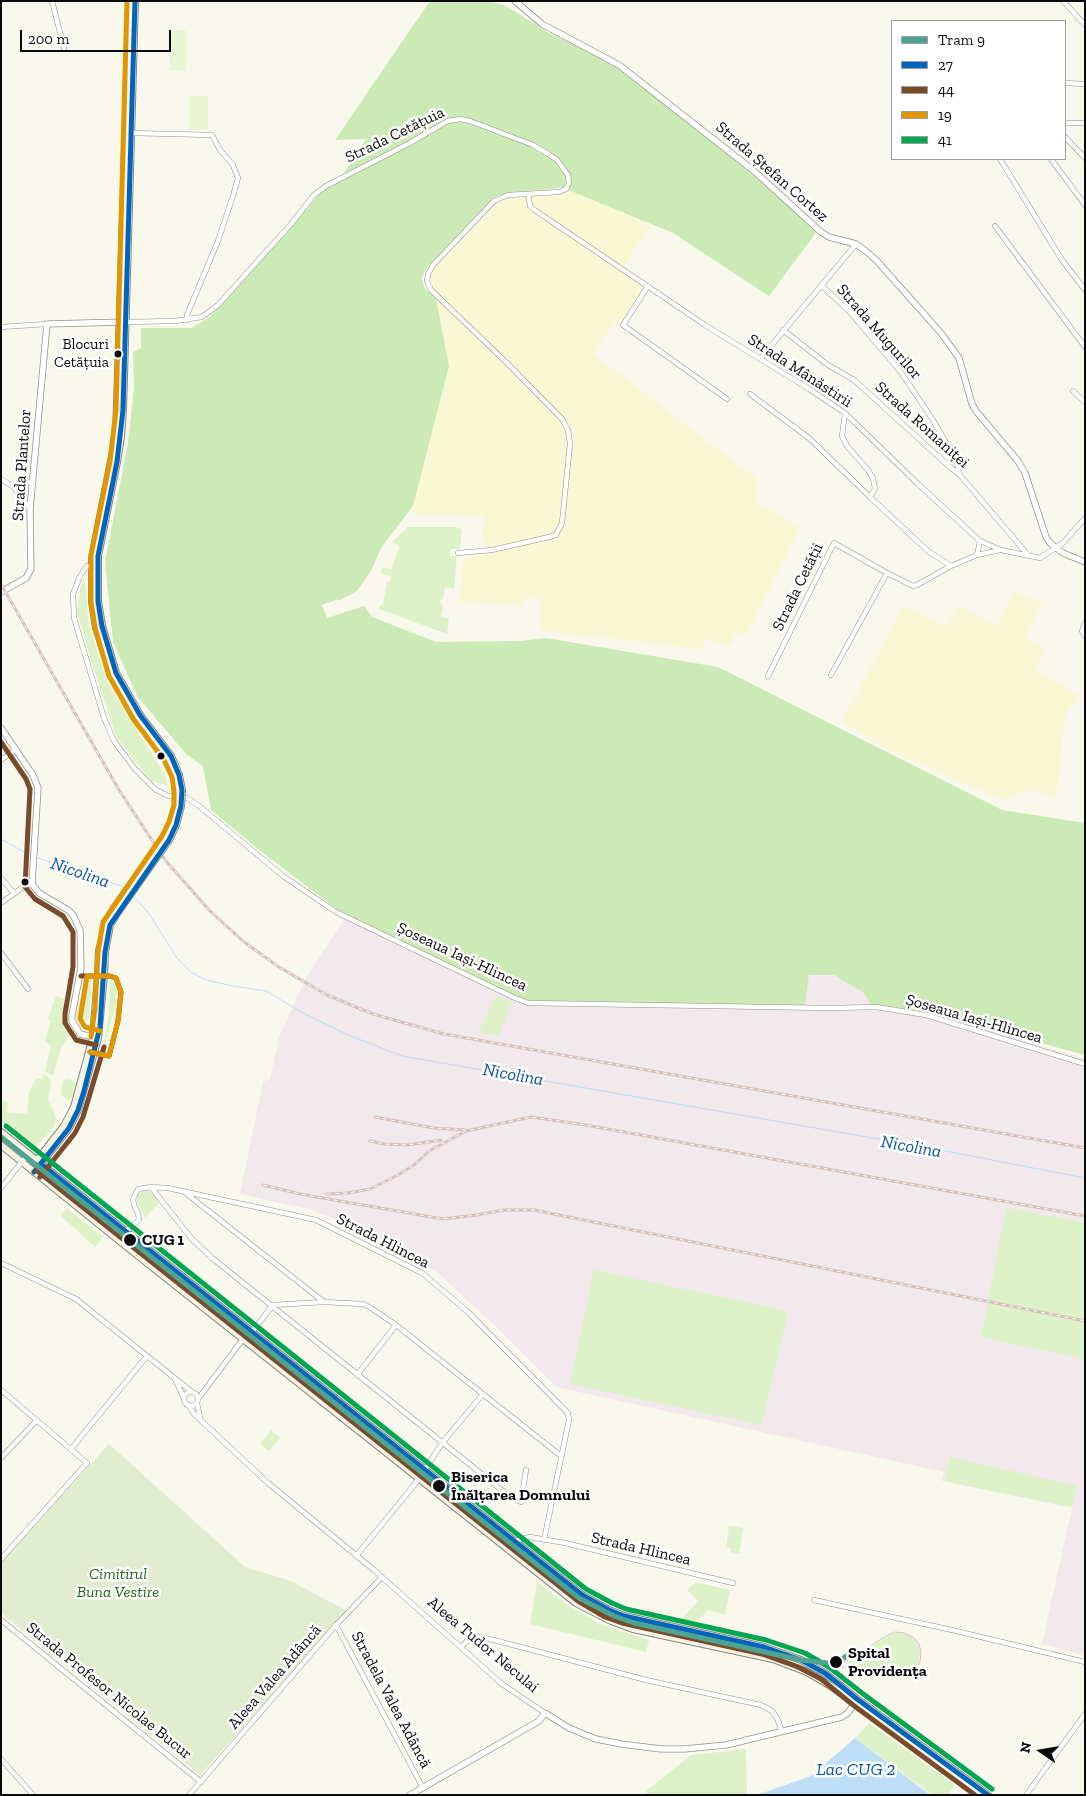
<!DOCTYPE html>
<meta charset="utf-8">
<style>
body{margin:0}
#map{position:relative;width:1086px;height:1796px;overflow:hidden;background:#f9f8ec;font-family:"Zilla Slab",serif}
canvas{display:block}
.frame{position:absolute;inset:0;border:2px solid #0a0a0a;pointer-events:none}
.legend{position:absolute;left:891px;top:20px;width:175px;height:140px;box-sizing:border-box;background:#fff;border:1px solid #9d9d9d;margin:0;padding:6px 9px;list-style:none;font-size:15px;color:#0a0a0a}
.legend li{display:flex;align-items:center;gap:10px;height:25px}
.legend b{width:25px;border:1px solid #9d9d9d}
.north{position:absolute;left:1016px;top:1726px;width:50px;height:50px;-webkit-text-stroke:4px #fff;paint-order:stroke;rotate:283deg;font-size:14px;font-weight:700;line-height:20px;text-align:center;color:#0a0a0a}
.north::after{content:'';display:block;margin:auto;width:18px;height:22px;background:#0a0a0a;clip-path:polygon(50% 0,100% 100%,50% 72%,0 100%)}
.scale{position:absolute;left:20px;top:30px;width:151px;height:22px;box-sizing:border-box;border:2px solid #0a0a0a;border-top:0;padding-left:6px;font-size:15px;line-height:18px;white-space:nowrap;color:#0a0a0a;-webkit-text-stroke:4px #fff;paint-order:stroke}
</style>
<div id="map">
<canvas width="1086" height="1796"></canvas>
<div class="frame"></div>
<ul class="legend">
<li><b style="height:6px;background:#4ea391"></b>Tram 9</li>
<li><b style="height:6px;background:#0065bd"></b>27</li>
<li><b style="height:6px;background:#7a4b2a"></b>44</li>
<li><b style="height:6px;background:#df9601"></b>19</li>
<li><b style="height:6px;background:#00a651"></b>41</li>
</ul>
<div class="north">N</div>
<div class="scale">200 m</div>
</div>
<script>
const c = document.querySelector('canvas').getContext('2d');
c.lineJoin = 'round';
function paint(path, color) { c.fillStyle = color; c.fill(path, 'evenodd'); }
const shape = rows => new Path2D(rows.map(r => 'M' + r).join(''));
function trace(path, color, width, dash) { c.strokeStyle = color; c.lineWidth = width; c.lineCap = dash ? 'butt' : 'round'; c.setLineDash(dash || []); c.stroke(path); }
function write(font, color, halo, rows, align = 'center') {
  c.font = font + ' "Zilla Slab",serif'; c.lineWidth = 5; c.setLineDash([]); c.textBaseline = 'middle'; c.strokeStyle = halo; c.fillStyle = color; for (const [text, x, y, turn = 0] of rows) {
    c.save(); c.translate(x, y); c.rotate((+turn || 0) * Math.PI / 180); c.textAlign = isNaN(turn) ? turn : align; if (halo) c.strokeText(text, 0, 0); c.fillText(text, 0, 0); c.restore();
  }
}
paint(shape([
 [347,915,526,1002,805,1005,809,975,834,975,864,993,870,1004,922,1011,932,1008,960,1017,966,1023,1085,1059,1085,1656,1042,1644,1072,1508,942,1481,944,1472,556,1387,495,1326,436,1271,408,1255,345,1223,312,1210,240,1194,263,1082,270,1079,279,1037,307,976]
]), '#f1e9eb');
paint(shape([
 [569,190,651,225,621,270,644,286,622,320,617,318,593,354,756,478,756,501,800,528,746,635,735,633,731,645,705,639,702,650,628,640,541,631,541,598,524,598,523,605,460,602,463,558,489,555,487,544,484,543,482,539,484,516,413,516,413,506,449,366,436,299,440,294,433,288,431,282,431,274,435,267,496,204,511,198,558,196],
 [1014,592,1043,603,1025,639,1046,649,1035,671,1079,695,1065,716,1056,797,1028,790,1002,800,890,751,842,722,903,606,946,627,959,606,996,626]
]), '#f8f8d5');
paint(shape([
 [407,527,457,527,457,528,462,529,460,549,450,549,450,556,457,556,454,589,445,587,443,599,441,599,440,604,443,605,441,617,449,618,447,634,379,609,380,605,383,605,387,582,390,582,391,576,381,574,382,567,391,570,400,546,392,542],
 [85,582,89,625,103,671,111,689,164,773,168,786,151,781,117,738,93,667,77,612,80,589,82,583],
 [110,973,113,975,112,979,118,986,123,988,123,992,117,991,115,998,117,999,104,1050,103,1049,109,1014],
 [92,976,89,1019,83,1024,77,1020,77,1009,86,983],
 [496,995,512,1003,498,1036,479,1032],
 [56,996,69,1001,67,1015,71,1033,61,1048,53,1076,45,1071,51,1046,45,1041,51,1020,48,1019],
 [44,1073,51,1080,48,1100,56,1117,54,1128,34,1148,18,1138,1,1122,1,1101,3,1100,8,1103,7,1112,27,1114,29,1091,37,1078,42,1080],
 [67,1079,72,1080,75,1083,76,1088,72,1098,67,1100,61,1094,63,1081],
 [143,1190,153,1193,159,1203,145,1218,137,1201,137,1196],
 [67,1208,103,1237,95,1247,60,1215],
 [1006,1208,1085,1223,1085,1359,981,1337],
 [594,1270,788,1311,762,1425,570,1384],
 [271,1430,280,1438,269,1451,260,1444],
 [950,1457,1077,1486,1072,1507,944,1481],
 [729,1526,743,1528,739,1554,730,1552,731,1548,726,1547],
 [537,1582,572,1608,601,1624,649,1640,646,1652,530,1624],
 [695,1582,730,1590,725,1615,709,1610,693,1624,680,1621,698,1601,687,1590],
 [895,1633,905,1633,914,1639,918,1645,920,1652,919,1661,915,1669,908,1674,894,1675,846,1665,846,1663,886,1637],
 [869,1723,955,1785,948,1795,932,1795,855,1738],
 [746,1749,747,1795,648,1795,646,1791,691,1755]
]), '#def2c9');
paint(shape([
 [430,1,490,1,506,6,551,34,620,65,776,194,818,230,769,296,673,233,561,187,553,189,511,192,494,197,426,268,422,278,424,287,436,299,449,366,413,506,381,548,372,569,357,591,340,600,336,600,322,605,327,618,364,606,372,617,436,642,520,641,546,638,718,667,1002,810,1085,823,1085,1055,966,1023,960,1017,932,1008,922,1011,870,1004,864,993,834,975,809,975,805,1005,526,1002,338,910,258,849,211,810,203,766,186,754,137,696,113,642,105,562,128,443,134,388,133,352,141,348,141,328,192,328,210,317,315,199,332,181,343,175,366,139,335,140]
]), '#cceab6');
paint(shape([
 [109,1444,245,1567,291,1581,347,1611,200,1775,1,1613,1,1562]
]), '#e2ecce');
paint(shape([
 [170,30,187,31,186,71,170,70],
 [189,96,208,96,208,130,189,130]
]), '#e9f5d3');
paint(shape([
 [855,1738,930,1795,757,1795,811,1776]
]), '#bedef8');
trace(shape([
 [1,839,31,856],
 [35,857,121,886,125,890],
 [132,895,148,912,177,958,191,972,206,980,233,986,266,991,301,1012,346,1034,402,1056,930,1148,1085,1178]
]), '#bedef8', 1);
const minor = shape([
 [52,1,64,48],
 [1063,1,1085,25],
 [1065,83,1085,84],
 [1065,123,1085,123],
 [131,133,212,135,220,150,233,165,238,178,233,196,218,241,187,315,188,320],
 [1065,137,1085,158],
 [1000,159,1062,260,1085,290],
 [1051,159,1085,205],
 [528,194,530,206,536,211,705,325,809,389,845,413,918,484,980,541,1001,550,1040,558,1063,543,1085,518],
 [995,226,1085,347],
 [821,285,849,311,900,371,931,417,957,461,959,474],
 [648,286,623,325,727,399],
 [126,322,175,321,202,317,218,305,291,224,314,195,326,186,408,144,448,121,460,119,470,121,533,145,548,154,557,160,568,175,569,183,566,189,559,192,508,195,494,201,433,265,428,274,427,281,431,290,507,363,562,419,568,430,570,444,562,523,556,535,549,537,492,550,458,553],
 [1,327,47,324],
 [783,330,828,365,854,380,951,468,959,474,1028,555],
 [760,359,856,244],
 [1073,391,1085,402],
 [750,394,809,438,870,497],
 [845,413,842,436,847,446,868,470,873,478,875,489,870,497,928,551,951,566],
 [1,479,14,487,30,509],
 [14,487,33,481],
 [977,555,980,541],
 [94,567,87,566,80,576,73,594,74,618,104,718,114,741,135,769,156,790,169,796,187,798,198,805,283,876,336,912,515,998,528,1003,830,1008,876,1007,926,1015,1085,1064],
 [1085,623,1082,631,1085,636],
 [831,675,887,573],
 [768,676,834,543,887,573,913,586,917,585,951,566,977,555,1000,550],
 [1,760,16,749],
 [1,878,14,893],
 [1,903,26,885,32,884],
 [1,953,28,989],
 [151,1187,191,1238,212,1258,513,1499,521,1502,526,1470],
 [1,1188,28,1154],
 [183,1191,324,1302],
 [125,1232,139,1220,138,1213,134,1205,133,1199,138,1189,151,1187,168,1188,316,1220,422,1273,467,1311,568,1413,569,1420,544,1540],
 [1,1263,76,1299,192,1392],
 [357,1375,396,1325],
 [175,1379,184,1398],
 [1,1390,87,1463,1,1559],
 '184 1399a7 7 0 1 1 14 0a7 7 0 1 1-14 0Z',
 [198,1399,240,1343,255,1328,273,1305,324,1302,363,1304,371,1308,396,1325,561,1456],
 [197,1403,200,1418],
 [188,1405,195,1415,268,1483,374,1570,502,1684,545,1713],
 [71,1449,147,1356],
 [1,1458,37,1420],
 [509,1551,517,1540,530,1537,565,1543,733,1583],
 [356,1556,415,1484,443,1442,483,1394],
 [814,1600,952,1630,1085,1662],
 [1,1620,201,1782],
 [336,1625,423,1788],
 [461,1647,470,1638,476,1637,494,1640,646,1680,761,1705,772,1711,777,1718,782,1732],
 [1,1759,33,1795],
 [189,1795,336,1625,382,1577],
 [1026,1795,1085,1714]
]);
const tertiary = shape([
 [515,1,542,24,619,65,754,171,821,232,829,237,856,244,867,252,877,261,941,333,959,358,972,404,976,411,1018,461,1025,473,1046,537,1050,543,1063,553,1085,562],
 [1,592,26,578,31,569,30,509,47,324,124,322],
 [1,728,33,775,38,788,32,884,39,893,68,910,73,915,80,930,81,968,72,1015,72,1021,80,1034,96,1038],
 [410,1795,539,1721,545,1713,569,1728,596,1739,621,1744,661,1749,684,1749,726,1745,842,1717,848,1713,856,1701]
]);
const secondary = shape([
 [130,1,116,435,92,558,92,602,96,628,112,676,134,717,166,759,174,776,176,791],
 [135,1,123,410,121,437,117,462,98,556,98,601,102,626,116,673,140,715,171,756,179,775,182,790],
 [1,1132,582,1595,609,1610,624,1616,764,1647,801,1660,825,1673,857,1699,988,1795],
 [1,1145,132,1251,576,1603,611,1621,633,1629,773,1659,807,1672,829,1685,855,1703,978,1795],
 [35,1163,64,1126,74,1107,93,1037,98,975],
 [34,1172,69,1128,78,1110,98,1038,104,975]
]);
trace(minor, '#92918c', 5.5);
trace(tertiary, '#92918c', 7);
trace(secondary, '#888882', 8);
trace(minor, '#fefefc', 4.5);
trace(tertiary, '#fefefc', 5.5);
trace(secondary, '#f4f3e6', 6);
trace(shape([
 [821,1666,848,1667,901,1677,908,1675,915,1670,920,1662,921,1652,919,1644,914,1638,905,1633,895,1632,886,1636,843,1663,828,1663]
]), '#d7c2c0', 1);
const rail = shape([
 [1,584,119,790,165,860,210,911,244,942,279,967,327,995,373,1014,444,1034,1085,1148],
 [375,1117,434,1128,466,1130],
 [370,1141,384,1144,407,1145,441,1140],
 [263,1185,300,1194,443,1219,477,1215,504,1210,534,1210,1085,1321],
 [327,1194,348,1193,370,1189,398,1175,414,1165,429,1151,466,1131,531,1117,586,1125,1085,1216]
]);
trace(rail, '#d7c2c0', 3);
trace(rail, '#fff', 1, [4]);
const secondaryBridge = shape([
 [98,975,99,951,106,923,114,908,164,837,171,822,176,805,176,791],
 [104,975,105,952,110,925,118,912,169,840,176,825,181,806,182,790]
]);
trace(secondaryBridge, '#888882', 8, []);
trace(secondaryBridge, '#f4f3e6', 6);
trace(shape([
 [41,1164,582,1595,609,1610,624,1616,764,1647,801,1660,825,1673,857,1699,988,1795],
 [34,1172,69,1128,78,1110,84,1091,100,1027,105,952,110,925,169,840,176,825,181,806,182,790,179,775,171,756,140,715,116,673,102,626,98,601,98,556,117,462,123,410,135,1]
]), '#0065bd', 5);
trace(shape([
 [1,742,26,779,30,789,25,887,35,899,63,916,73,932,73,967,65,1014,65,1023,76,1040,96,1045],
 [81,976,110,976,116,978,121,992,118,1021,109,1056,90,1052],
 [36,1170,578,1601,605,1617,622,1623,762,1654,798,1667,821,1679,853,1705,975,1795],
 [40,1177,75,1133,83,1117,104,1047]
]), '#7a4b2a', 5);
trace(shape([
 [91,1037,95,1008,98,952,103,922,162,836,169,822,174,805,174,791,172,777,164,760,134,720,109,676,95,628,91,602,91,555,110,461,116,410,127,1],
 [90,1052,109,1056,118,1021,121,992,116,978,110,976,87,976,80,1019,85,1027,100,1031]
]), '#df9601', 5);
trace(shape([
 [6,1126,586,1589,612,1603,626,1609,766,1640,805,1653,829,1667,862,1693,992,1789]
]), '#00a651', 5);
trace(shape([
 [1,1137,579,1598,614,1616,634,1623,801,1660,828,1663,837,1662,850,1654]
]), '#4ea391', 5);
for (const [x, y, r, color] of [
 [118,354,4.5,"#0a0a0a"],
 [161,756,4.5,"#0a0a0a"],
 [25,882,4.5,"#0a0a0a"],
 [130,1240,7,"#0a0a0a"],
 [439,1486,7,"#0a0a0a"],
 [836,1662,7,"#0a0a0a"]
]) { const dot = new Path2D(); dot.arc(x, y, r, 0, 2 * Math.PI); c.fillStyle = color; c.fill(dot); trace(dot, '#fff', 2); }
write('15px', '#0a0a0a', '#fff', [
 ["Blocuri",109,345],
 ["Cetățuia",109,363]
], 'right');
write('16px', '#0a0a0a', '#fff', [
 ["Strada Cetățuia",395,135,-26],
 ["Strada Ștefan Cortez",772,172,41],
 ["Strada Mugurilor",879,332,49],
 ["Strada Mânăstirii",800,371,33],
 ["Strada Romaniței",922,425,42],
 ["Strada Plantelor",22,465,-86],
 ["Strada Cetății",798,587,-64],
 ["Șoseaua Iași-Hlincea",462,957,25],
 ["Șoseaua Iași-Hlincea",974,1019,16],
 ["Strada Hlincea",383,1241,27],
 ["Strada Hlincea",641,1549,13],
 ["Aleea Tudor Neculai",483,1645,40],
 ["Aleea Valea Adâncă",275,1677,-49],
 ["Strada Profesor Nicolae Bucur",109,1691,39],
 ["Stradela Valea Adâncă",391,1700,62]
]);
write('bold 16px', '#0a0a0a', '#fff', [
 ["CUG 1",142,1240],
 ["Biserica",451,1477],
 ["Înălțarea Domnului",451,1495],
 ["Spital",848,1653],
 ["Providența",848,1671]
], 'left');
write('italic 16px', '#1e6615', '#fff', [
 ["Cimitirul",118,1574],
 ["Buna Vestire",118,1592]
]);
write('italic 18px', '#0952a6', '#fff', [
 ["Nicolina",80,873,19],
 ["Nicolina",513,1075,10],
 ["Nicolina",911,1147,10],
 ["Lac CUG 2",856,1770]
]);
</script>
